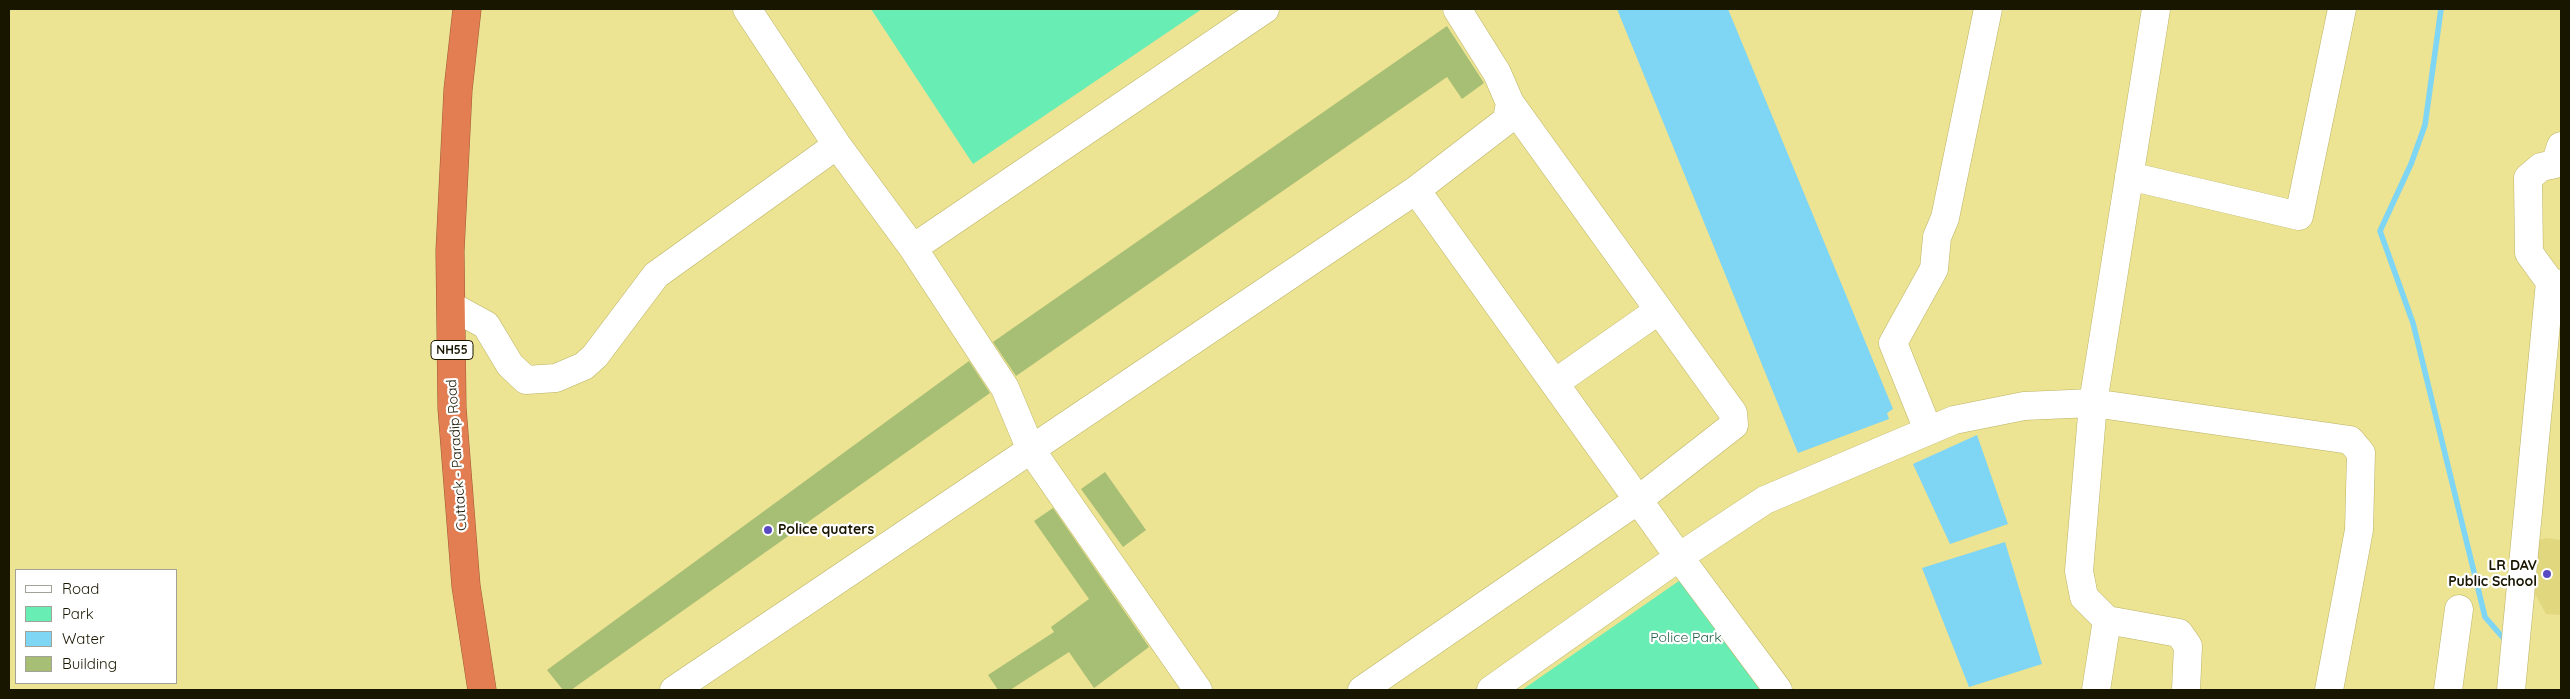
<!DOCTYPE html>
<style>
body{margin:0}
#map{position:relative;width:2570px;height:699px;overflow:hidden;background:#ece393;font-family:Quicksand,sans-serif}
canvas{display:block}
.frame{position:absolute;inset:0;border:10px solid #191600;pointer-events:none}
.legend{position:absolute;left:15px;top:569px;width:162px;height:115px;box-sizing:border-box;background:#fff;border:1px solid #a3a299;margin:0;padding:6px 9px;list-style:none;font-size:15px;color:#191600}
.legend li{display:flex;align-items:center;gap:10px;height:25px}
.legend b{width:25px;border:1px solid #a3a299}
</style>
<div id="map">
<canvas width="2570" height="699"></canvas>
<div class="frame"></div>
<ul class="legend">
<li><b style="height:6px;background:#fff"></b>Road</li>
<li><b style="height:14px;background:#68edb5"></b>Park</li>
<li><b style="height:14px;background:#7ed5f4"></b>Water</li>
<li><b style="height:14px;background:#a7be75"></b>Building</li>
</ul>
</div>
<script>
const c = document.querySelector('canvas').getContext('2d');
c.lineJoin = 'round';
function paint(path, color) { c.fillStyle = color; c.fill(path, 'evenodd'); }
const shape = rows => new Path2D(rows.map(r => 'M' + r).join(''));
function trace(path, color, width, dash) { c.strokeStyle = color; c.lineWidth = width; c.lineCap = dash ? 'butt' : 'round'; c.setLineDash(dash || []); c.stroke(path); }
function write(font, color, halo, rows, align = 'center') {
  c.font = font + ' Quicksand,sans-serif'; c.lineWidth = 4.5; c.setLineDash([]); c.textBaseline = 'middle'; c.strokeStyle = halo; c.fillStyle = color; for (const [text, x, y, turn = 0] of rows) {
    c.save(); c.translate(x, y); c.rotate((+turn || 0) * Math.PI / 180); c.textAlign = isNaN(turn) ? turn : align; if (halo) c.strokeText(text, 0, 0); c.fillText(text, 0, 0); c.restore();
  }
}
paint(shape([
 [2546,538,2561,540,2561,615,2546,614,2533,590,2535,541]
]), '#e1d77f');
paint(shape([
 [871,9,1202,9,973,164],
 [1699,567,1784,690,1522,690]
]), '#68edb5');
paint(shape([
 [1617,9,1728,9,1893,409,1887,413,1889,419,1798,453],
 [1977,435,2008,524,1950,544,1913,464],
 [2005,542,2042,664,1969,687,1922,568]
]), '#7ed5f4');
trace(shape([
 [2441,9,2425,125,2411,164,2380,231,2413,323,2485,617,2505,640,2504,644]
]), '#7ed5f4', 5.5);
paint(shape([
 [1447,26,1484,83,1462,99,1447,77,1016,376,993,342],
 [969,361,990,393,571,690,563,690,547,670],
 [1105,472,1146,530,1123,547,1081,489],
 [1053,508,1149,647,1094,688,1069,652,1010,690,998,690,988,675,1054,632,1051,627,1089,599,1034,521]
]), '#a7be75');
const minor = shape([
 [747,9,837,145,913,248,1005,388,1031,450,1198,690],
 [2156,9,2093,403,2079,571,2084,597,2107,620,2179,633,2188,646,2186,690],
 [2129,176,2299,216,2342,9],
 [1416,190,1679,557,1778,690],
 [913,248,1265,9],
 [2550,282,2529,253,2528,178,2541,167,2555,164,2561,146],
 [451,306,486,325,510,365,526,380,556,378,584,366,595,356,656,275,837,145],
 [1555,383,1659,310],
 [1928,430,1893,343,1934,269,1937,237,1945,218,1988,9],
 [674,690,1416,190,1507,120,1510,103,1497,73,1457,9],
 [1362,690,1638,500,1734,425,1733,413,1510,103],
 [1491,690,1679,557,1765,500,1954,420,2024,406,2093,403,2350,440,2361,453,2359,530,2329,690],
 [2096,690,2107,620],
 [2448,690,2459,609],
 [2511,690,2550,282,2561,284]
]);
const highway = shape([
 [467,9,458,90,450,251,452,408,466,586,482,690]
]);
trace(minor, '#bbb364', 29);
trace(highway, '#9c5a36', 29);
trace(minor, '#fff', 28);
trace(highway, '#e37e53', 28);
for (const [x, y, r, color] of [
 [768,530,5,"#594ac2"],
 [2547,574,5,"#594ac2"]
]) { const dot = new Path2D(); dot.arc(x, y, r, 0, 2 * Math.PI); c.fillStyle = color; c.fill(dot); trace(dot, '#fff', 2); }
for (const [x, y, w] of [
 [452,350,42]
]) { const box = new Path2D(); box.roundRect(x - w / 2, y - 9.5, w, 19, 4); c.fillStyle = '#fff'; c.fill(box); trace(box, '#191600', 1); }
write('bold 12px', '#191600', null, [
 ["NH55",452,350]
]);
write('14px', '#191600', '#fff', [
 ["Cuttack - Paradip Road",457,455,-94]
]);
write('bold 14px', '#191600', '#fff', [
 ["Police quaters",778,530],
 ["LR DAV",2537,566,"right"],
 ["Public School",2537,582,"right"]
], 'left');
write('14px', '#246047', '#fff', [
 ["Police Park",1686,638]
]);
</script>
